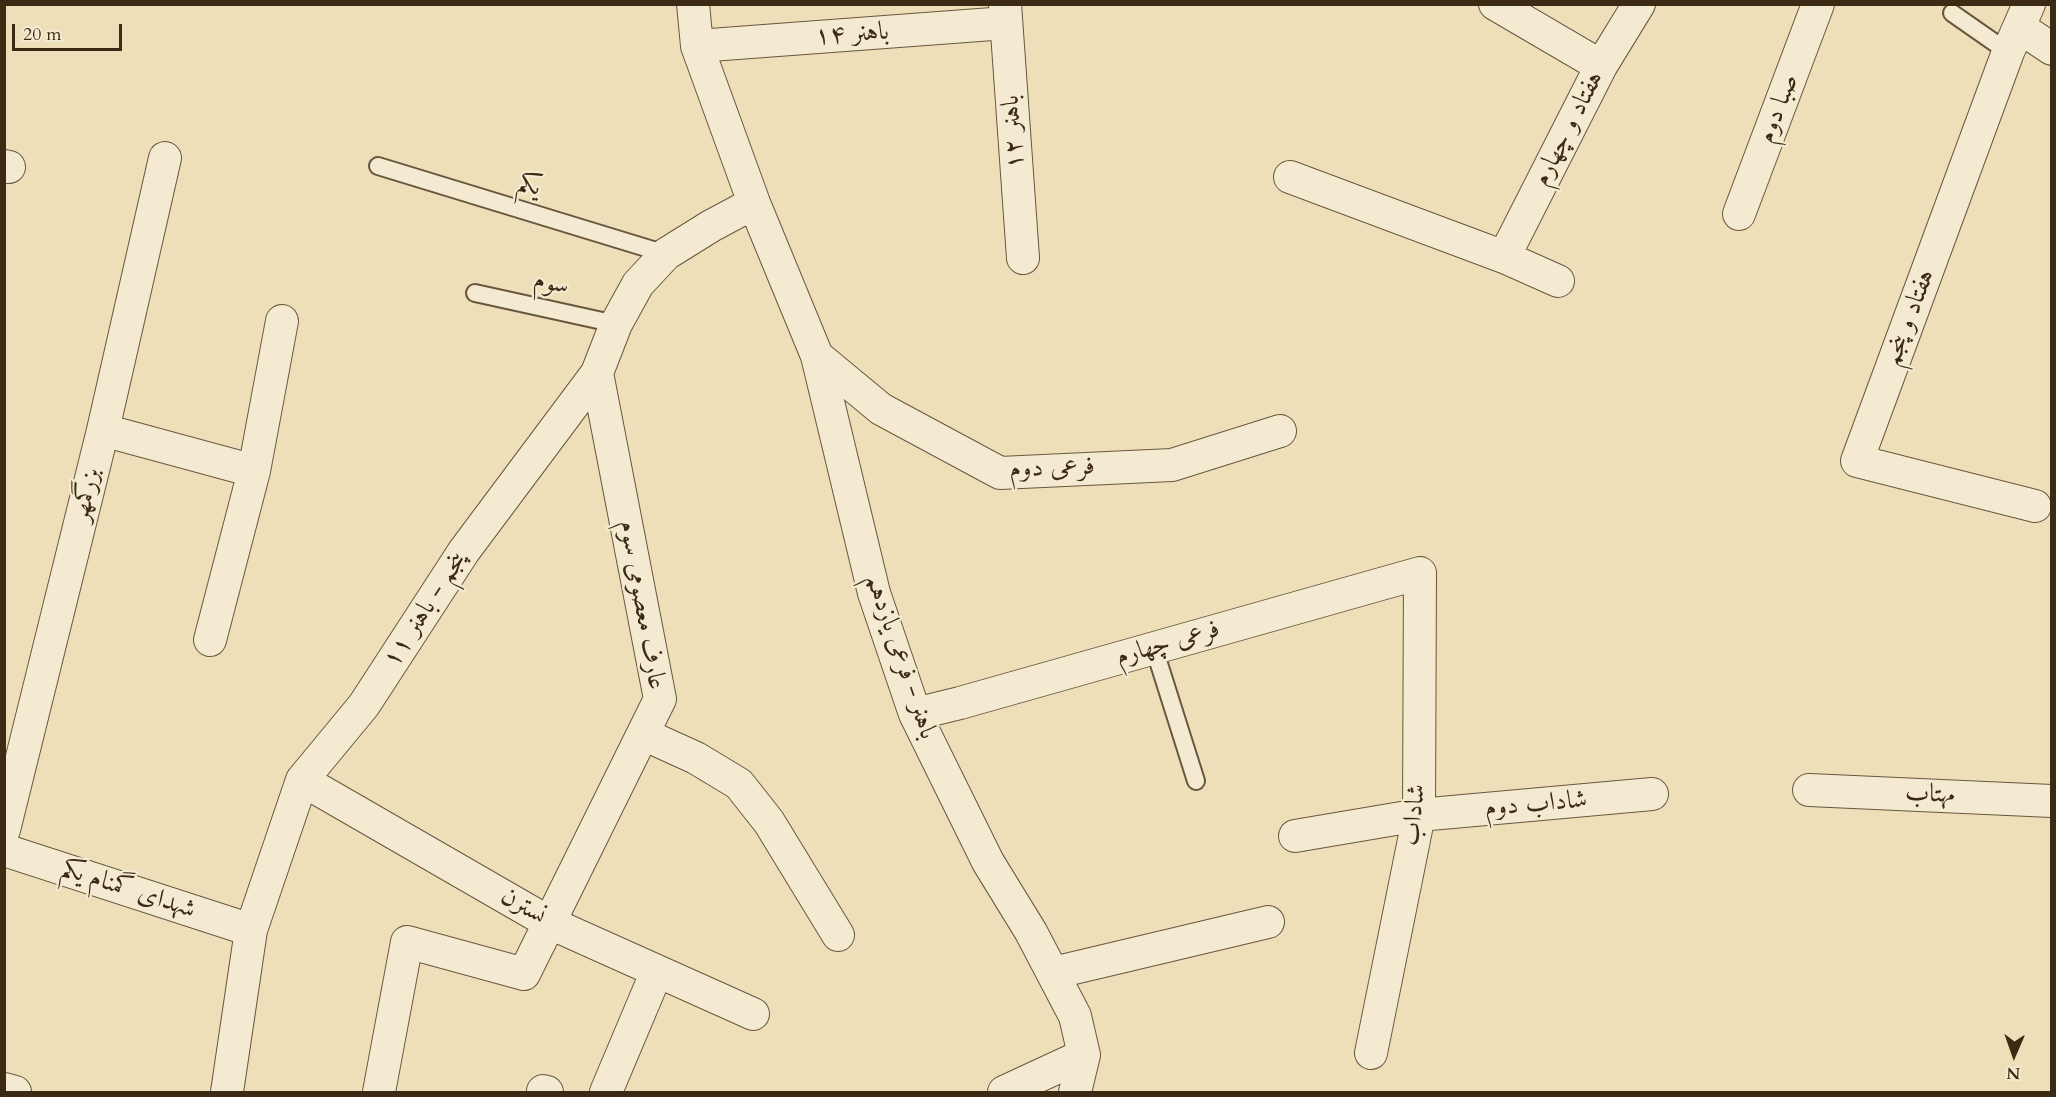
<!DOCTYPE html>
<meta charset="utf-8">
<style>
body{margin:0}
#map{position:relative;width:2056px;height:1097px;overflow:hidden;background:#eedfb9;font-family:Cardo,serif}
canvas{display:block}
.frame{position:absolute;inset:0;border:6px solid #3c2a15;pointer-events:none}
.north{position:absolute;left:1984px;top:1025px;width:60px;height:60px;-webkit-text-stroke:4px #f4ead2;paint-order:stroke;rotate:182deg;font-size:16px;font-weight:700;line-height:24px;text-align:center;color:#3c2a15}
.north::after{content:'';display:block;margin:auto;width:21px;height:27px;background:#3c2a15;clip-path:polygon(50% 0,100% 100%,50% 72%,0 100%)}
.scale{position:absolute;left:12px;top:24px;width:110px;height:27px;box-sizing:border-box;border:3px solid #3c2a15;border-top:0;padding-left:8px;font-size:18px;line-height:21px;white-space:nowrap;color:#3c2a15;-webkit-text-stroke:4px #f4ead2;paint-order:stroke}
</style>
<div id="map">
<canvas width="2056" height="1097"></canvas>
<div class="frame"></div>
<div class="north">N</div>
<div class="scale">20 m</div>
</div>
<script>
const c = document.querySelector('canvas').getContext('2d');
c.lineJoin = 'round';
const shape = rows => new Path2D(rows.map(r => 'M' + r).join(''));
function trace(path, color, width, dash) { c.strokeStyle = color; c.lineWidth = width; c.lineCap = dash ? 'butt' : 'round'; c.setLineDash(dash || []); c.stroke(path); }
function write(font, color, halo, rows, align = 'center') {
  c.font = font + ' Cardo,Amiri,serif'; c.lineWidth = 4.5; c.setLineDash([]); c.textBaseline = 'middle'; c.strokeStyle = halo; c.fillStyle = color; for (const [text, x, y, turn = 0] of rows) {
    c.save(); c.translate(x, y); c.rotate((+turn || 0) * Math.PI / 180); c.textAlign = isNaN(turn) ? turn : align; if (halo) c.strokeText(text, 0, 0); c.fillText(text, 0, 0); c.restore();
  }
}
const service = shape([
 [1952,13,2008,52],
 [378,166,666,254],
 [475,293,616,324],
 [1154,648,1196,781]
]);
const minor = shape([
 [693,4,697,46,754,203,817,356,874,593,915,714,988,862,1031,932,1075,1016,1084,1055,1075,1092],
 [1005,4,1023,258],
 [1495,4,1601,66],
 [2029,4,2008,52,1857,461,2035,506],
 [2019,27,2052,49],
 [697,46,1006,23],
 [4,166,9,167],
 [1290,177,1504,257,1558,281],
 [1739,214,1818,4],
 [1504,257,1601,66,1639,4],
 [817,356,881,409,1000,473,1172,465,1280,431],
 [103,430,254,471,210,640],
 [254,471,282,321],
 [915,714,960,703,1420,573,1419,815,1371,1053],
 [643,734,696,758,739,784,769,822,838,935],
 [302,780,550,923,753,1014],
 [1809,790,2052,801],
 [4,830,103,430,165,158],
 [1295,836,1419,815,1652,794],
 [4,850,251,930],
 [1053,973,1268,922],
 [4,1089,15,1092],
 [543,1091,547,1092],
 [227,1092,251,930,302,780,364,705,464,551,597,373,616,324,638,284,666,254,711,226,754,203],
 [379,1092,407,942,524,974,660,699,597,373],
 [606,1092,657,971],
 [1004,1092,1084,1055]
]);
trace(service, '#68573e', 20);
trace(minor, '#68573e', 34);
trace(service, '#f4ead2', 16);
trace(minor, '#f4ead2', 32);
write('26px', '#3c2a15', '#f4ead2', [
 ["باهنر ۱۴",852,35,-4],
 ["صبا دوم",1779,109,-69],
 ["هفتاد و چهارم",1569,129,-63],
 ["باهنر ۱۲",1014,132,-94],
 ["یکم",529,186,17],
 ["سوم",551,284,12],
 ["هفتاد و پنجم",1910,318,-69],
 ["فرعی دوم",1052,469,-2],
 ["بزرگمهر",87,495,-76],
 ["عارف معصومی سوم",641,605,80],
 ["پنجم - باهنر ۱۱",426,610,-57],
 ["فرعی چهارم",1168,644,-16],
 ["باهنر - فرعی یازدهم",900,657,71],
 ["مهتاب",1930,795,3],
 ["شاداب دوم",1536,805,-5],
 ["شاداب",1415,815,-84],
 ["شهدای گمنام یکم",128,890,18],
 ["نسترن",523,907,30]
]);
</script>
